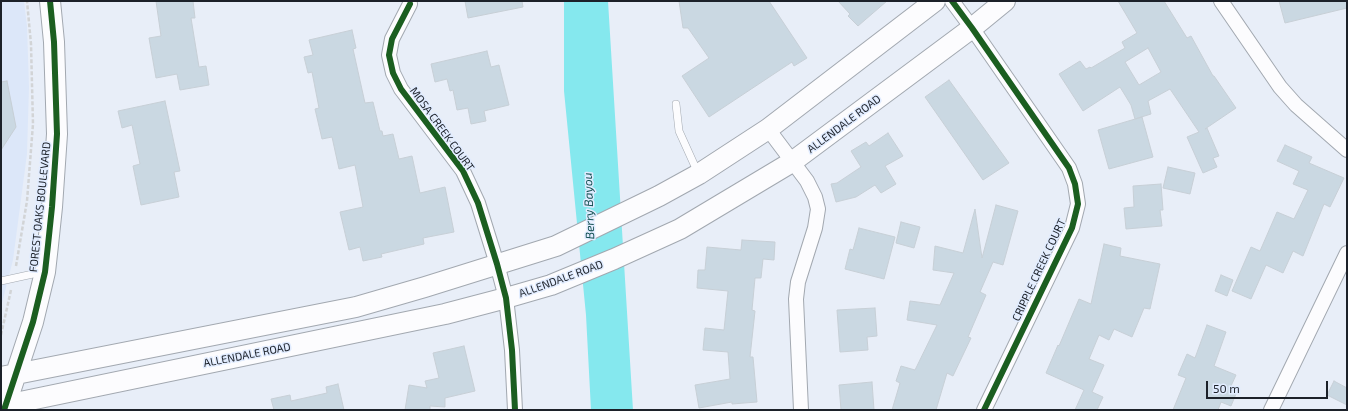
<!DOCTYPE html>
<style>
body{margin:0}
#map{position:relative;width:1348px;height:411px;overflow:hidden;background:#e8eef8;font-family:"Exo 2",sans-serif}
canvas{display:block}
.frame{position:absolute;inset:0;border:2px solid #1c2129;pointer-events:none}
.scale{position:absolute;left:1206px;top:381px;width:122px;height:18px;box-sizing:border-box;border:2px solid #1c2129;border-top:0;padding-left:5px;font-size:12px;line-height:14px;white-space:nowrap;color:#1c2129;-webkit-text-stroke:3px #e1ecff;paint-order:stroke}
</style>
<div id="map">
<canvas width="1348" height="411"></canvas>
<div class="frame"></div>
<div class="scale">50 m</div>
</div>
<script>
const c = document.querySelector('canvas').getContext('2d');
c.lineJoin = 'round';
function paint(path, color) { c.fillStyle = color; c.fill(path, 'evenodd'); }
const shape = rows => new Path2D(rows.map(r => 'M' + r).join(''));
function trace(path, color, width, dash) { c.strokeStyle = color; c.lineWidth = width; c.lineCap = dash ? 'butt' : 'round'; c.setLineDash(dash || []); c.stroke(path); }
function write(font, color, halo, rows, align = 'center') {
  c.font = font + ' "Exo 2",sans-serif'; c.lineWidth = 3; c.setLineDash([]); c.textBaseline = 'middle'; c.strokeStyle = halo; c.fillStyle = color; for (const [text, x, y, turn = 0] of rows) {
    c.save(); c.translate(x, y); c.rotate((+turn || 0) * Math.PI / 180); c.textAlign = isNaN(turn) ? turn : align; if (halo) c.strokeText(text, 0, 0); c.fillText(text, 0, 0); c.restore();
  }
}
paint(shape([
 [1,1,24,1,27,26,29,87,27,154,13,260,1,307]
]), '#dce7f9');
paint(shape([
 [564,1,608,1,633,410,591,410,586,315,564,91]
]), '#85e8ee');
const building = shape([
 [156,1,193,1,195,18,191,18,199,67,206,66,209,85,180,90,177,74,156,78,149,38,161,36,156,1],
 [465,1,522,1,523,7,468,18,465,1],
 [679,1,769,1,807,58,794,66,792,62,709,117,682,76,709,58,688,28,683,28,679,1],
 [838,1,887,1,858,26,848,16,850,14,838,1],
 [1118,1,1164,1,1187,38,1191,36,1213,76,1214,76,1236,108,1205,129,1207,128,1219,156,1213,158,1217,167,1203,173,1187,137,1199,132,1170,89,1148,101,1151,114,1135,119,1131,105,1120,87,1083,111,1059,74,1080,61,1086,69,1090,67,1091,68,1125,48,1122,42,1137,33,1118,1],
 [1148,48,1161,72,1139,85,1125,62,1148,48],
 [1279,1,1347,1,1347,8,1285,23,1279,1],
 [352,30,356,48,353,49,365,103,373,102,380,131,382,131,383,136,393,134,399,159,412,156,420,193,445,187,454,232,423,238,424,244,381,254,382,257,363,261,360,247,349,250,340,212,363,207,355,165,339,169,332,137,322,139,315,109,319,108,312,72,308,73,304,57,313,55,309,40,352,30],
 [487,51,491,67,499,65,509,105,484,111,486,121,471,124,468,108,457,110,453,90,450,91,447,79,435,82,431,64,487,51],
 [949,80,1009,163,983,180,925,97,949,80],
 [7,81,16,127,1,150,1,82,7,81],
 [165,101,180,171,174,172,179,197,141,205,133,166,140,164,132,125,122,128,118,111,165,101],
 [1142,117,1153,157,1109,169,1098,130,1142,117],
 [888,133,903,156,885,166,896,184,881,193,875,185,856,197,836,202,831,184,837,183,861,167,851,151,866,142,869,146,888,133],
 [1285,145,1312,157,1309,163,1344,178,1330,207,1324,204,1303,256,1293,251,1283,273,1266,265,1251,299,1232,291,1251,247,1260,251,1277,212,1294,219,1308,190,1293,184,1299,171,1277,161,1285,145],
 [1168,167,1195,173,1190,194,1163,188,1168,167],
 [1161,184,1163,210,1160,210,1162,226,1126,229,1124,208,1134,207,1133,186,1161,184],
 [996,205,1018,211,1003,265,993,262,980,292,986,295,968,337,971,338,953,376,947,373,936,410,892,410,900,383,896,381,901,366,915,370,937,325,907,320,910,301,940,305,954,273,933,270,935,246,963,253,975,209,982,258,996,205],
 [901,222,920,227,914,248,896,243,901,222],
 [859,228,895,237,884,279,845,269,850,249,853,250,859,228],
 [742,240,775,242,774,260,763,259,761,278,755,278,752,310,755,311,750,357,753,357,757,402,732,404,732,402,699,408,695,385,730,379,728,352,703,350,705,328,724,330,728,291,697,288,698,270,705,270,707,247,741,250,742,240],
 [1104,244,1121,248,1120,256,1160,264,1150,309,1144,308,1132,337,1114,329,1109,340,1099,335,1089,359,1104,365,1092,392,1103,397,1097,410,1075,410,1084,390,1046,373,1058,345,1059,346,1079,299,1091,304,1104,244],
 [1221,275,1233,280,1227,296,1215,291,1221,275],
 [875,308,877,336,867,337,868,350,840,352,837,310,875,308],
 [1207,325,1226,332,1214,366,1236,375,1231,386,1238,389,1231,406,1221,402,1218,410,1173,410,1186,378,1178,375,1187,354,1195,358,1207,325],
 [464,346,475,391,445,398,445,407,430,406,430,410,405,410,409,385,427,388,425,381,439,378,433,353,464,346],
 [1334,381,1347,388,1347,405,1327,395,1334,381],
 [872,382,874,410,841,410,839,385,872,382],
 [338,384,344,410,274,410,271,399,290,395,291,401,327,393,326,387,338,384]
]);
paint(building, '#cad8e2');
trace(building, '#c7cfd6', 1);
const lane = shape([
 [676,104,679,131,698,173],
 [1,281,42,272]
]);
const street = shape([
 [952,1,972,28,1069,168,1075,184,1078,204,1072,228,984,410],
 [1221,1,1280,87,1296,105,1347,150],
 [410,4,392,39,389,55,393,73,401,89,463,171,478,203,497,264,506,298,512,350,515,410],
 [768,129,807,181,815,197,818,209,815,228,798,282,796,299,801,410],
 [1271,410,1347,253]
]);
const secondary = shape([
 [1,377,356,307,425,287,556,246,659,196,699,174,768,129,935,1],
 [1,406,445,314,506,298,551,285,614,259,680,229,792,162,972,28,1005,1],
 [4,410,33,322,45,272,48,245,52,207,57,134,54,42,50,1]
]);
trace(lane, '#a2a8b0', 8);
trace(street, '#a2a8b0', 16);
trace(secondary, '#a2a8b0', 22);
trace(shape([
 [16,266,27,201,33,124,31,44,27,1],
 [1,335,11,290]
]), '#d2d4d6', 2.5, [4, 2]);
trace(lane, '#fcfcfe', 7);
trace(street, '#fcfcfe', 14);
trace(secondary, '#fcfcfe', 20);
trace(shape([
 [952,1,972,28,1069,168,1075,184,1078,204,1072,228,984,410],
 [410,4,392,39,389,55,393,73,401,89,463,171,478,203,497,264,506,298,512,350,515,410],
 [4,410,33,322,45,272,48,245,52,207,57,134,54,42,50,1]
]), '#1b5e20', 6);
write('11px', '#1c2129', '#e1ecff', [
 ["ALLENDALE ROAD",844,124,-37],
 ["MOSA CREEK COURT",442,129,54],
 ["FOREST OAKS BOULEVARD",40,207,-84],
 ["CRIPPLE CREEK COURT",1039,270,-65],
 ["ALLENDALE ROAD",561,279,-20],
 ["ALLENDALE ROAD",247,355,-11]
]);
write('italic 12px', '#124f50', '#e1ecff', [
 ["Berry Bayou",589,206,-92]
]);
</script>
